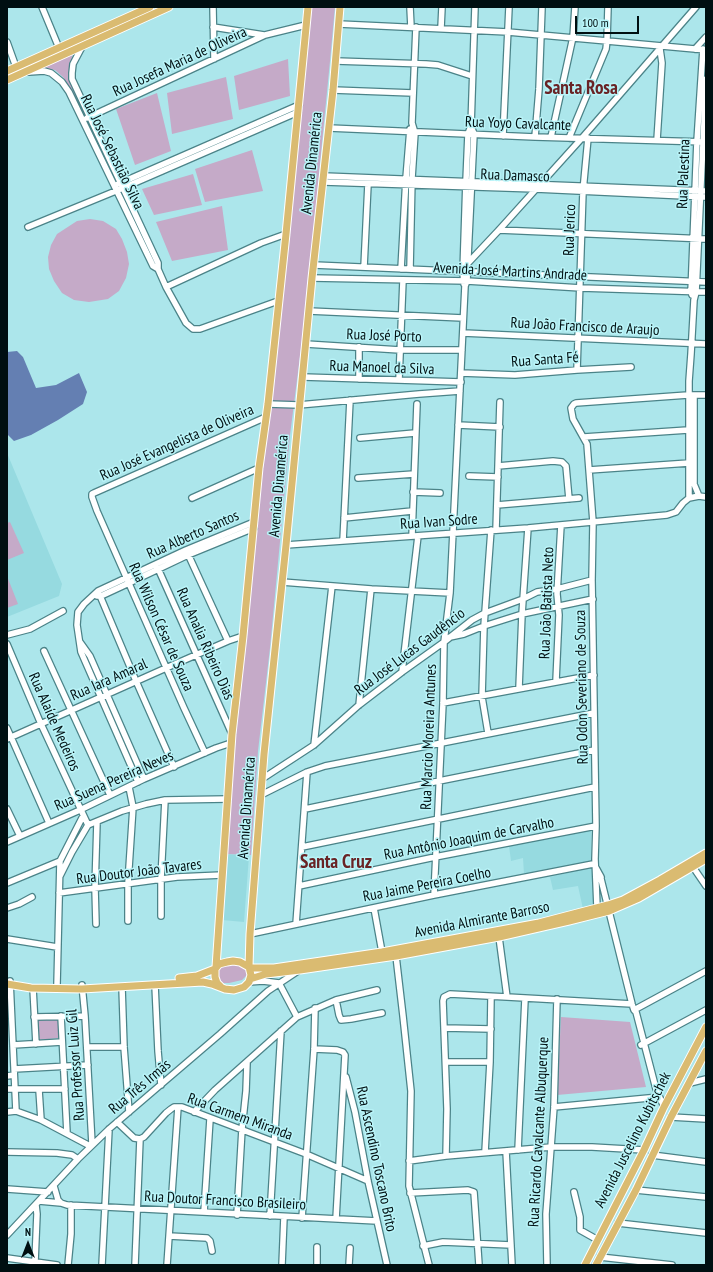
<!DOCTYPE html>
<meta charset="utf-8">
<style>
body{margin:0}
#map{position:relative;width:713px;height:1272px;overflow:hidden;background:#ace6eb;font-family:"PT Sans Narrow",sans-serif}
canvas{display:block}
.frame{position:absolute;inset:0;border:8px solid #000f11;pointer-events:none}
.north{position:absolute;left:8px;top:1224px;width:40px;height:40px;-webkit-text-stroke:3px #b9f4f8;paint-order:stroke;rotate:0deg;font-size:11px;font-weight:700;line-height:16px;text-align:center;color:#000f11}
.north::after{content:'';display:block;margin:auto;width:14px;height:18px;background:#000f11;clip-path:polygon(50% 0,100% 100%,50% 72%,0 100%)}
.scale{position:absolute;left:575px;top:16px;width:64px;height:18px;box-sizing:border-box;border:2px solid #000f11;border-top:0;padding-left:5px;font-size:12px;line-height:14px;white-space:nowrap;color:#000f11;-webkit-text-stroke:3px #b9f4f8;paint-order:stroke}
</style>
<div id="map">
<canvas width="713" height="1272"></canvas>
<div class="frame"></div>
<div class="north">N</div>
<div class="scale">100 m</div>
</div>
<script>
const c = document.querySelector('canvas').getContext('2d');
c.lineJoin = 'round';
function paint(path, color) { c.fillStyle = color; c.fill(path, 'evenodd'); }
const shape = rows => new Path2D(rows.map(r => 'M' + r).join(''));
function trace(path, color, width, dash) { c.strokeStyle = color; c.lineWidth = width; c.lineCap = dash ? 'butt' : 'round'; c.setLineDash(dash || []); c.stroke(path); }
function write(font, color, halo, rows, align = 'center') {
  c.font = font + ' "PT Sans Narrow",sans-serif'; c.lineWidth = 3; c.setLineDash([]); c.textBaseline = 'middle'; c.strokeStyle = halo; c.fillStyle = color; for (const [text, x, y, turn = 0] of rows) {
    c.save(); c.translate(x, y); c.rotate((+turn || 0) * Math.PI / 180); c.textAlign = isNaN(turn) ? turn : align; if (halo) c.strokeText(text, 0, 0); c.fillText(text, 0, 0); c.restore();
  }
}
paint(shape([
 [7,453,62,584,59,596,7,617],
 [591,829,591,861,524,874,523,858,511,861,509,846],
 [227,854,249,856,244,922,222,920],
 [593,867,595,905,583,909,578,886,553,890,550,877]
]), '#96dae0');
paint(shape([
 [309,7,335,7,330,61,305,317,290,435,270,648,258,751,251,855,227,854,237,721],
 [73,53,69,72,71,81,82,107,79,108,69,86,63,77,55,70,39,68],
 [288,59,290,96,239,110,234,76],
 [226,77,233,119,172,134,167,93],
 [157,93,171,151,135,165,116,109],
 [252,150,263,191,205,202,195,169],
 [193,174,202,205,154,215,142,189],
 [222,206,228,250,172,261,156,222],
 [90,219,103,221,116,229,122,239,127,252,129,264,126,278,119,291,108,299,89,302,74,300,62,293,54,281,49,269,48,257,51,245,57,234,77,221],
 [10,522,24,553,7,560,7,523],
 [7,576,18,604,7,608],
 [231,962,240,965,247,970,247,975,242,980,229,983,223,983,217,978,216,973,221,967],
 [58,1017,59,1038,37,1040,37,1020],
 [561,1017,630,1022,646,1087,557,1095]
]), '#c5aac8');
paint(shape([
 [17,351,23,357,36,388,56,385,79,373,87,392,83,404,58,420,31,435,14,441,7,434,7,352]
]), '#647fb2');
const minor = shape([
 [42,7,59,48],
 [213,7,214,59],
 [410,7,411,27],
 [339,24,508,32,706,50],
 [213,27,264,35],
 [441,28,442,7],
 [7,42,16,67],
 [83,45,73,64,72,73,72,79,158,263,158,269,166,287,186,323,193,329,200,329,278,301],
 [695,49,706,37],
 [336,61,426,64,438,65,472,76],
 [29,72,44,71,51,73,62,82,69,92,153,266,158,269],
 [333,90,413,93],
 [87,118,265,35,306,25],
 [329,128,535,137,706,142],
 [503,136,509,7],
 [535,137,539,89,542,7],
 [551,137,573,37,575,7],
 [569,138,606,49,607,40,608,7],
 [657,140,662,63,660,49],
 [324,176,706,191],
 [324,182,536,189,706,197],
 [118,184,299,105],
 [28,227,123,188,298,112],
 [499,230,706,239],
 [463,264,468,263,499,230,582,138,696,7],
 [314,265,706,282],
 [364,267,368,184],
 [401,269,406,178,410,129],
 [410,269,412,178,415,133,412,123,416,27],
 [312,278,467,281,581,288,706,292],
 [464,284,463,272,466,181,468,134,471,126,475,7],
 [166,287,261,243,286,234],
 [692,295,691,292,697,141,703,49],
 [309,311,463,318],
 [463,333,706,344],
 [306,344,400,350,462,350],
 [577,370,583,191,588,138],
 [461,373,515,375,577,370,631,367],
 [303,377,461,382],
 [359,379,359,347],
 [399,380,403,280],
 [694,395,694,484,699,496],
 [268,404,299,405,419,394,460,391],
 [458,425,500,427],
 [584,437,688,430],
 [360,438,415,433],
 [498,466,553,461,562,462,566,466,569,499],
 [589,470,689,463],
 [469,476,498,477],
 [358,478,414,474],
 [413,492,440,493],
 [192,498,259,468],
 [689,498,689,381,691,354,694,300,696,292,706,79],
 [497,505,579,498],
 [344,518,412,511],
 [496,530,500,402],
 [412,536,417,404],
 [343,541,350,400],
 [286,545,528,528,667,515,676,512,683,503,689,498,699,496,706,497],
 [187,552,228,641],
 [156,564,232,734],
 [282,582,371,589,450,593],
 [98,591,136,681,174,767],
 [97,596,101,596,129,583,188,555,254,528],
 [7,635,30,629,63,611],
 [450,637,464,634,484,626,522,614,593,599],
 [80,642,90,656,144,779],
 [7,644,41,724,88,825],
 [44,651,110,795],
 [402,672,418,536],
 [556,681,559,615,557,594,561,525],
 [519,688,522,614,528,528],
 [443,703,594,675],
 [359,705,371,589],
 [7,728,49,823],
 [488,733,482,697,484,626,491,530],
 [7,739,166,668,228,641,243,636],
 [314,745,332,586],
 [205,753,184,708,97,511,92,497,92,494,94,493,266,417],
 [262,779,314,745,359,705,402,672,444,642,472,620,485,613,523,599,537,592,557,589,592,580],
 [138,782,81,652,77,625,78,612,84,604,98,591,186,550,254,522],
 [261,795,307,772,325,766,594,713],
 [7,809,20,836],
 [305,809,439,781,594,750],
 [88,825,122,811,146,804,165,800,228,799],
 [7,842,80,810,144,779,216,748,231,743],
 [302,847,595,787],
 [693,867,706,886],
 [600,875,632,1004,634,1010,636,1012,656,1089,664,1107],
 [60,876,72,852,88,825],
 [7,883,60,861],
 [299,886,435,857,596,826],
 [59,893,177,877,222,875],
 [434,895,443,703,444,642,450,593,465,286,467,281,468,257,474,134,471,126],
 [597,907,595,859,596,826,592,580,593,522,587,444,573,419,571,408,574,404,576,403,688,395,706,395],
 [7,908,19,904,32,897],
 [374,908,382,952],
 [161,916,161,879,165,800],
 [128,921,128,883,133,807,129,787],
 [96,924,95,888,97,822],
 [296,924,307,772],
 [250,934,434,895,593,864,595,866,601,877],
 [499,937,507,997,632,1004],
 [7,939,57,947],
 [396,956,403,1016,411,1091,409,1186,429,1265],
 [10,981,16,1111],
 [249,982,263,981,279,983],
 [279,983,297,1017],
 [57,985,60,861,83,816],
 [82,985,85,1016,92,1144],
 [155,985,158,1051,161,1085],
 [122,987,124,1047,129,1112],
 [33,988,36,1044],
 [336,1000,339,1015,341,1020,351,1019,382,1013],
 [634,1010,706,971],
 [61,1016,67,1133],
 [34,1017,85,1016],
 [444,1028,491,1029],
 [13,1045,62,1042],
 [641,1045,706,1010],
 [87,1047,124,1047],
 [314,1049,337,1050,343,1052,345,1055,336,1219],
 [446,1062,490,1062],
 [14,1069,88,1065],
 [7,1076,14,1075],
 [346,1077,355,1112,368,1181,387,1265],
 [690,1083,706,1079],
 [7,1089,65,1089],
 [39,1090,41,1120],
 [554,1107,659,1097],
 [7,1112,16,1111,41,1120,90,1146],
 [194,1112,215,1090,297,1017,336,1000,377,990],
 [671,1117,706,1119],
 [117,1122,134,1138,140,1139,144,1137,166,1113,171,1109,174,1107,182,1107,306,1154,368,1181],
 [518,1150,525,999],
 [506,1151,512,1265],
 [7,1152,57,1153,72,1155,78,1159],
 [485,1152,490,1062,491,997],
 [652,1155,706,1162],
 [446,1156,447,1109,443,1001,444,997,450,994,507,997],
 [409,1161,446,1156,551,1147,592,1147,644,1150],
 [54,1186,58,1200,61,1203,67,1205,377,1221],
 [7,1189,48,1192],
 [636,1190,706,1197],
 [574,1192,580,1217,580,1230,596,1239,598,1238],
 [410,1193,468,1190,474,1192,479,1265],
 [39,1201,61,1203],
 [204,1212,210,1119],
 [237,1215,242,1129,246,1091,247,1063],
 [270,1216,281,1031],
 [302,1218,314,1049,315,1008],
 [618,1223,706,1233],
 [7,1235,78,1159,109,1129,220,1034,268,991,298,971],
 [169,1236,207,1238,210,1241,212,1251],
 [423,1246,443,1242,511,1245],
 [600,1257,672,1265],
 [7,1258,57,1265],
 [35,1262,37,1214,36,1205],
 [68,1265,71,1234,71,1205],
 [102,1265,109,1129],
 [135,1265,140,1139],
 [167,1265,178,1107],
 [282,1265,284,1217],
 [317,1265,317,1247],
 [349,1265,350,1248],
 [547,1265,546,1214,554,1107,557,999]
]);
const major = shape([
 [7,71,150,7],
 [7,80,169,7],
 [216,967,232,734,243,636,259,468,268,404,286,234,308,7],
 [249,967,250,934,264,754,286,545,312,278,333,90,340,7],
 [250,968,274,968,382,952,539,923,608,905,623,900,660,880,706,853],
 [179,978,197,976,215,969],
 [250,979,266,974,300,970,396,956,499,937,569,921,609,911,639,898,706,859],
 [7,984,31,988,82,989,203,982,212,984,225,989,234,990,244,987,249,982,251,975,249,967,240,962,233,961,227,962,219,964,215,969,215,977,217,983,221,987],
 [585,1265,644,1150,664,1107,706,1027],
 [596,1265,636,1190,671,1117,706,1051]
]);
trace(minor, '#4b8388', 8);
trace(major, '#fff', 9);
trace(minor, '#fff', 5.5);
trace(major, '#dabb71', 7);
write('15px', '#000f11', '#b9f4f8', [
 ["Rua Josefa Maria de Oliveira",180,62,-25],
 ["Rua Yoyo Cavalcante",518,124,2],
 ["Rua José Sebastião Silva",112,152,64],
 ["Avenida Dinamérica",312,163,-84],
 ["Rua Palestina",684,174,-88],
 ["Rua Damasco",515,176,2],
 ["Rua Jerico",570,230,-88],
 ["Avenida José Martins Andrade",510,272,3],
 ["Rua João Francisco de Araujo",585,327,3],
 ["Rua José Porto",384,336,2],
 ["Rua Santa Fé",545,360,-4],
 ["Rua Manoel da Silva",382,368,2],
 ["Rua José Evangelista de Oliveira",177,443,-24],
 ["Avenida Dinamérica",279,486,-85],
 ["Rua Ivan Sodre",439,522,-4],
 ["Rua Alberto Santos",193,535,-24],
 ["Rua João Batista Neto",547,603,-88],
 ["Rua Wilson César de Souza",161,627,66],
 ["Rua Analia Ribeiro Dias",205,644,66],
 ["Rua José Lucas Gaudêncio",410,652,-37],
 ["Rua Iara Amaral",109,680,-24],
 ["Rua Odon Severiano de Souza",582,687,-91],
 ["Rua Alaíde Medeiros",54,722,66],
 ["Rua Marcio Moreira Antunes",429,737,-88],
 ["Rua Suena Pereira Neves",114,781,-24],
 ["Avenida Dinamérica",247,808,-86],
 ["Rua Antônio Joaquim de Carvalho",469,839,-11],
 ["Rua Doutor João Tavares",139,872,-7],
 ["Rua Jaime Pereira Coelho",427,885,-11],
 ["Avenida Almirante Barroso",482,920,-11],
 ["Rua Professor Luiz Gil",76,1065,-94],
 ["Rua Três Irmãs",140,1087,-40],
 ["Rua Carmem Miranda",240,1117,20],
 ["Rua Ricardo Cavalcante Albuquerque",539,1132,-87],
 ["Avenida Juscelino Kubitschek",633,1140,-63],
 ["Rua Ascendino Toscano Brito",376,1159,78],
 ["Rua Doutor Francisco Brasileiro",225,1201,3]
]);
write('bold 19px', '#692325', '#b9f4f8', [
 ["Santa Rosa",581,89],
 ["Santa Cruz",336,863]
]);
</script>
